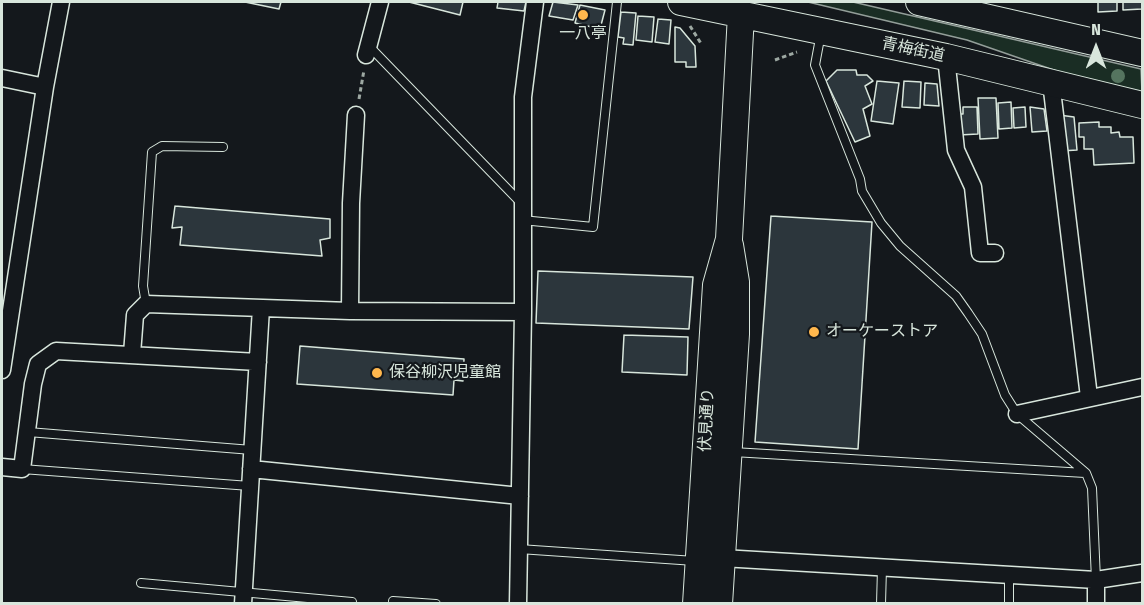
<!DOCTYPE html>
<meta charset="utf-8">
<style>
body{margin:0}
#map{position:relative;width:1144px;height:605px;overflow:hidden;background:#14181c;font-family:"Fira Sans Condensed",sans-serif}
canvas{display:block}
.frame{position:absolute;inset:0;border:3px solid #d8e6dc;pointer-events:none}
.north{position:absolute;left:1066px;top:18px;width:60px;height:60px;-webkit-text-stroke:4px #14181c;paint-order:stroke;rotate:0deg;font-size:16px;font-weight:700;line-height:24px;text-align:center;color:#d8e6dc}
.north::after{content:'';display:block;margin:auto;width:21px;height:27px;background:#d8e6dc;clip-path:polygon(50% 0,100% 100%,50% 72%,0 100%)}
</style>
<div id="map">
<canvas width="1144" height="605"></canvas>
<div class="frame"></div>
<div class="north">N</div>
</div>
<script>
const c = document.querySelector('canvas').getContext('2d');
c.lineJoin = 'round';
function paint(path, color) { c.fillStyle = color; c.fill(path, 'evenodd'); }
const shape = rows => new Path2D(rows.map(r => 'M' + r).join(''));
function trace(path, color, width, dash) { c.strokeStyle = color; c.lineWidth = width; c.lineCap = dash ? 'butt' : 'round'; c.setLineDash(dash || []); c.stroke(path); }
function write(font, color, halo, rows, align = 'center') {
  c.font = font + ' "Fira Sans Condensed","Noto Sans JP",sans-serif'; c.lineWidth = 4.5; c.setLineDash([]); c.textBaseline = 'middle'; c.strokeStyle = halo; c.fillStyle = color; for (const [text, x, y, turn = 0] of rows) {
    c.save(); c.translate(x, y); c.rotate((+turn || 0) * Math.PI / 180); c.textAlign = isNaN(turn) ? turn : align; if (halo) c.strokeText(text, 0, 0); c.fillText(text, 0, 0); c.restore();
  }
}
const green = shape([
 [808,2,853,2,1141,69,1142,93,1074,77,967,40,808,2]
]);
paint(green, '#1a2d24');
trace(green, '#939e99', 1.5);
const building = shape([
 [245,2,281,2,279,9,245,2],
 [409,2,463,2,460,15,409,2],
 [498,2,526,2,524,11,497,8,498,2],
 [553,2,578,5,573,20,549,16,553,2],
 [1098,2,1117,2,1117,11,1098,12,1098,2],
 [1123,2,1142,2,1142,9,1123,10,1123,2],
 [580,5,605,10,600,29,575,23,580,5],
 [621,12,636,13,633,45,623,44,624,38,618,37,621,12],
 [638,16,654,17,652,42,636,40,638,16],
 [658,19,671,20,669,44,655,42,658,19],
 [675,27,680,28,695,46,696,67,686,67,686,62,675,62,675,27],
 [837,70,856,70,857,75,867,75,873,81,865,86,872,104,863,109,870,136,855,142,826,81,837,70],
 [877,81,899,83,893,124,871,121,877,81],
 [904,81,921,82,920,108,902,107,904,81],
 [925,83,937,84,939,106,924,105,925,83],
 [978,98,996,98,998,138,980,139,978,98],
 [1011,102,1012,128,999,129,998,103,1011,102],
 [963,107,977,107,978,134,959,135,958,114,963,114,963,107],
 [1025,107,1026,127,1014,128,1013,108,1025,107],
 [1030,107,1044,109,1047,131,1032,132,1030,107],
 [1059,115,1074,117,1077,150,1061,151,1059,115],
 [1099,122,1099,127,1111,127,1111,133,1119,132,1120,137,1133,137,1134,163,1094,165,1093,149,1084,149,1084,137,1079,137,1079,123,1099,122],
 [175,206,330,219,330,238,320,240,322,256,180,245,182,227,172,228,175,206],
 [771,216,872,222,858,449,755,442,771,216],
 [538,271,693,277,689,329,536,323,538,271],
 [624,335,688,337,687,375,622,372,624,335],
 [300,346,464,359,463,381,454,380,453,395,297,384,300,346]
]);
paint(building, '#2c363c');
trace(building, '#d8e6dc', 1.5);
const lane = shape([
 [821,33,815,65,860,179,862,191,881,223,900,246,956,296,968,313,982,334,1005,395,1017,414,1086,473,1092,488,1096,580],
 [368,45,522,204],
 [522,220,593,227,617,2],
 [146,304,143,286,152,152,162,146,223,147],
 [28,432,252,450],
 [733,452,1085,473],
 [22,469,250,486],
 [519,549,695,561],
 [141,583,352,602],
 [393,601,436,604],
 [881,604,882,568],
 [1009,604,1009,575]
]);
const street = shape([
 [366,55,380,2],
 [946,57,956,150,973,187,980,253,995,253],
 [2,78,45,87],
 [1051,82,1089,397],
 [350,311,523,312],
 [132,354,135,315,146,304,350,311,351,203,356,115],
 [2,370,45,87,61,2],
 [1017,414,1142,387],
 [2,467,22,469,33,384,38,364,56,351,258,362],
 [251,469,520,496],
 [722,558,1096,580,1142,573],
 [1096,580,1096,604],
 [243,604,261,308],
 [518,604,523,312,523,97,535,2]
]);
const primary = shape([
 [681,2,946,57,1142,105],
 [919,2,1142,53],
 [696,604,716,285,729,239,741,14],
 [719,604,736,334,736,282,730,245]
]);
trace(lane, '#d8e6dc', 10);
trace(street, '#d8e6dc', 19);
trace(primary, '#d8e6dc', 28);
trace(shape([
 [690,26,702,45],
 [775,60,797,52],
 [359,99,364,70]
]), '#9da8a2', 3, [4.5, 3]);
trace(lane, '#14181c', 8);
trace(street, '#14181c', 16);
trace(primary, '#14181c', 26);
c.fillStyle = '#55745f';
for (const [x, y] of [
 [1118,76]
]) { c.beginPath(); c.arc(x, y, 7, 0, 2 * Math.PI); c.fill(); }
for (const [x, y, r, color] of [
 [583,15,6,"#ffb74d"],
 [814,332,6,"#ffb74d"],
 [377,373,6,"#ffb74d"]
]) { const dot = new Path2D(); dot.arc(x, y, r, 0, 2 * Math.PI); c.fillStyle = color; c.fill(dot); trace(dot, '#14181c', 2); }
write('16px', '#d8e6dc', '#14181c', [
 ["一八亭",583,34,"center"],
 ["オーケーストア",826,332],
 ["保谷柳沢児童館",389,373]
], 'left');
write('16px', '#d8e6dc', '#14181c', [
 ["青梅街道",913,50,12],
 ["伏見通り",707,420,-87]
]);
</script>
